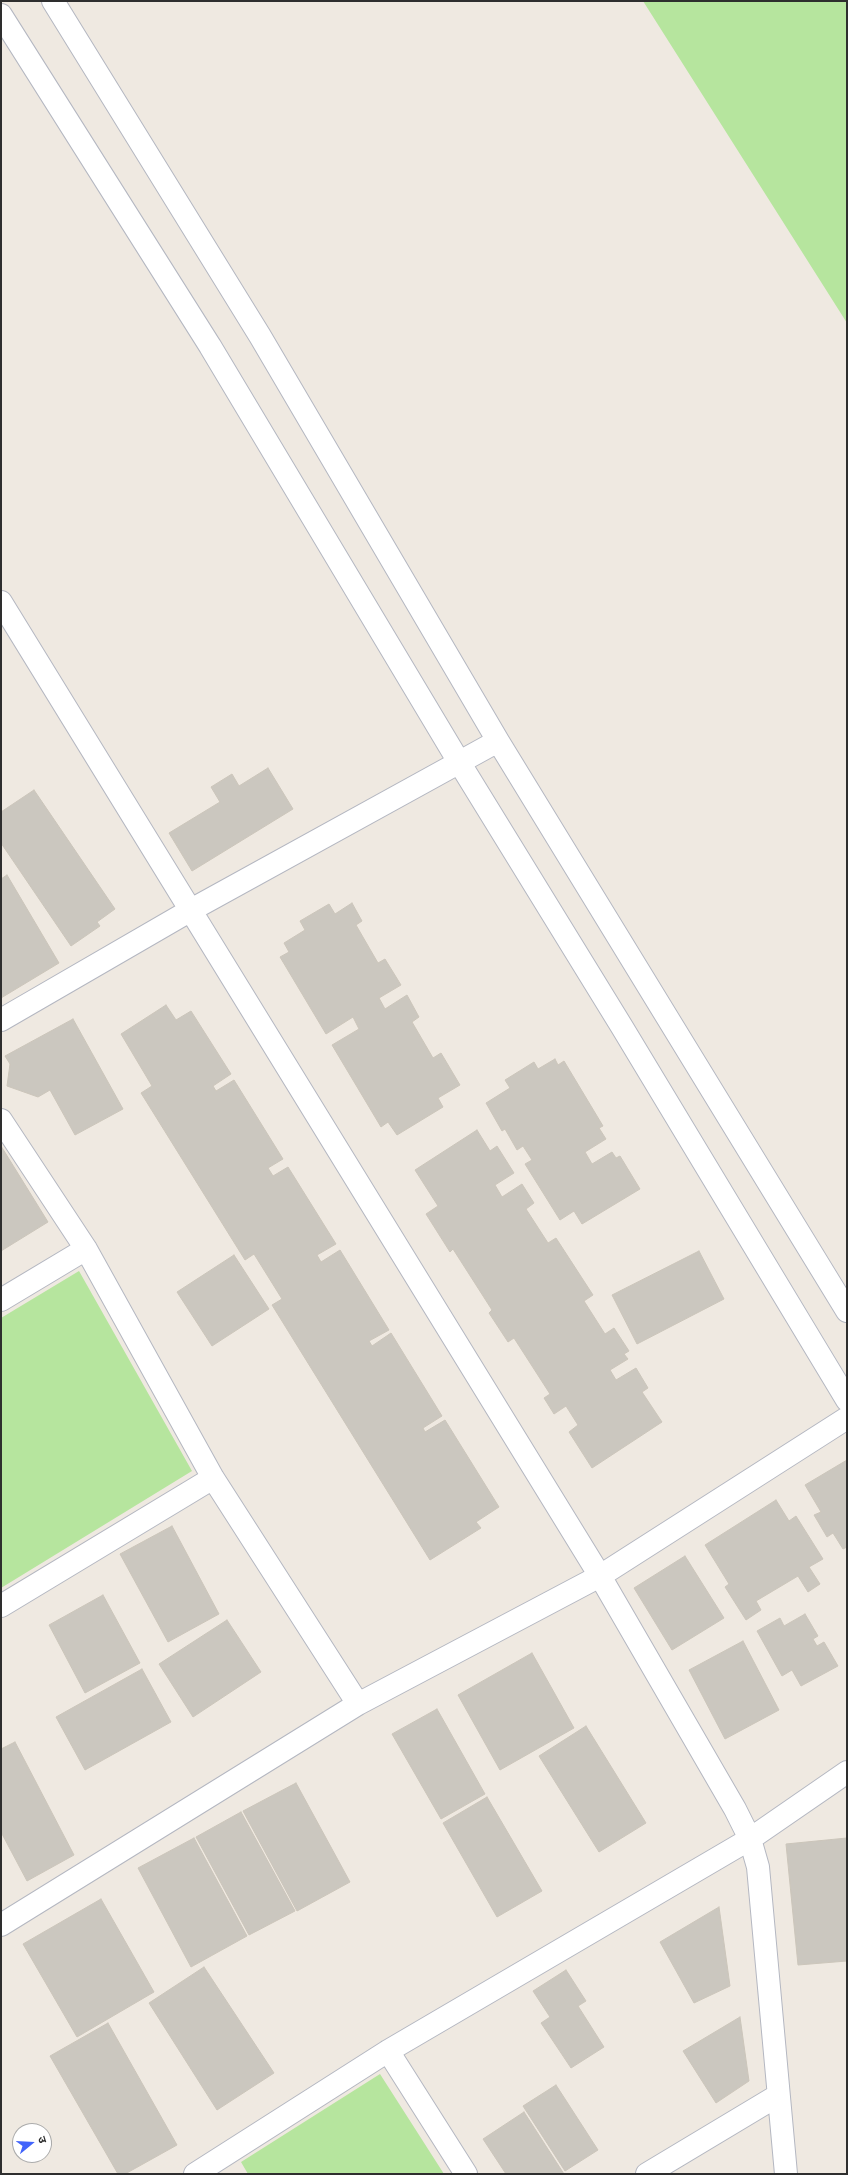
<!DOCTYPE html>
<meta charset="utf-8">
<style>
body{margin:0}
#map{position:relative;width:848px;height:2175px;overflow:hidden;background:#efe9e1;font-family:"IBM Plex Sans","Noto Sans Devanagari",sans-serif}
canvas{display:block}
.frame{position:absolute;inset:0;border:2px solid #2e2e2e;pointer-events:none}
.north{position:absolute;left:12px;top:2123px;width:40px;height:40px;box-sizing:border-box;background:#fff;border:1px solid #ababab;border-radius:50%;rotate:72deg;font-size:11px;font-weight:700;line-height:16px;text-align:center;color:#2e2e2e}
.north::after{content:'';display:block;margin:auto;width:14px;height:18px;background:#4264fb;clip-path:polygon(50% 0,100% 100%,50% 72%,0 100%)}
</style>
<div id="map">
<canvas width="848" height="2175"></canvas>
<div class="frame"></div>
<div class="north">उ</div>
</div>
<script>
const c = document.querySelector('canvas').getContext('2d');
c.lineJoin = 'round';
function paint(path, color) { c.fillStyle = color; c.fill(path, 'evenodd'); }
const shape = rows => new Path2D(rows.map(r => 'M' + r).join(''));
function trace(path, color, width, dash) { c.strokeStyle = color; c.lineWidth = width; c.lineCap = dash ? 'butt' : 'round'; c.setLineDash(dash || []); c.stroke(path); }
paint(shape([
 [643,1,847,1,847,323],
 [79,1271,192,1471,1,1588,1,1318],
 [380,2074,444,2174,248,2174,241,2162]
]), '#b6e59e');
const building = shape([
 [268,768,293,809,192,871,169,833,220,802,211,787,232,774,239,786,268,768],
 [34,790,115,909,97,922,100,926,71,946,1,843,1,812,34,790],
 [7,875,59,963,1,998,1,879,7,875],
 [352,903,362,921,356,925,378,963,385,959,401,985,379,998,385,1009,407,995,419,1017,412,1022,433,1058,441,1053,460,1085,438,1098,443,1107,397,1135,388,1122,381,1127,332,1045,359,1029,353,1017,326,1034,280,957,289,952,284,943,305,930,300,921,329,904,335,914,352,903],
 [166,1005,176,1020,191,1011,231,1074,213,1086,216,1091,234,1080,283,1159,268,1168,273,1176,288,1167,336,1244,317,1255,321,1262,340,1250,389,1330,369,1341,372,1346,391,1333,442,1416,423,1428,425,1432,445,1420,499,1507,476,1522,481,1528,430,1560,272,1305,282,1299,254,1254,245,1260,141,1093,152,1086,121,1034,166,1005],
 [73,1019,123,1109,75,1135,50,1090,38,1097,7,1086,10,1064,5,1056,73,1019],
 [555,1059,558,1065,564,1061,603,1126,599,1128,606,1139,585,1152,592,1164,612,1152,616,1158,620,1156,640,1189,582,1224,574,1211,560,1220,525,1164,532,1160,523,1146,517,1150,505,1129,502,1131,486,1103,510,1088,505,1080,534,1062,538,1069,555,1059],
 [477,1130,490,1151,497,1146,514,1173,495,1185,502,1197,522,1184,534,1203,526,1209,548,1243,556,1238,593,1295,584,1301,605,1334,614,1328,629,1351,624,1354,628,1359,610,1370,616,1380,636,1368,648,1388,642,1392,662,1422,592,1468,569,1432,578,1425,566,1406,554,1414,544,1398,550,1394,514,1338,508,1342,489,1313,492,1310,453,1249,450,1252,426,1214,438,1206,415,1170,477,1130],
 [1,1146,48,1222,1,1251,1,1146],
 [699,1251,724,1299,637,1344,612,1295,699,1251],
 [234,1255,269,1309,212,1346,177,1292,234,1255],
 [847,1460,847,1547,843,1549,833,1533,827,1537,814,1515,821,1512,805,1485,847,1460],
 [776,1500,789,1521,796,1516,823,1559,809,1567,820,1584,808,1592,798,1576,756,1601,761,1610,746,1620,725,1587,729,1584,705,1545,776,1500],
 [172,1526,219,1614,168,1642,120,1554,172,1526],
 [685,1556,724,1618,672,1650,634,1588,685,1556],
 [103,1595,140,1663,85,1693,49,1625,103,1595],
 [805,1614,818,1636,813,1639,817,1646,824,1642,838,1666,801,1686,792,1670,782,1676,757,1631,780,1618,784,1626,805,1614],
 [227,1620,261,1672,193,1717,159,1664,227,1620],
 [743,1641,779,1710,725,1739,689,1670,743,1641],
 [532,1653,574,1728,500,1770,458,1695,532,1653],
 [142,1669,171,1722,85,1770,56,1717,142,1669],
 [437,1709,485,1794,441,1819,392,1734,437,1709],
 [586,1726,646,1823,599,1852,539,1756,586,1726],
 [15,1742,74,1855,27,1881,1,1832,1,1749,15,1742],
 [296,1783,350,1882,297,1911,243,1811,296,1783],
 [487,1797,542,1891,497,1917,443,1823,487,1797],
 [241,1812,295,1911,249,1935,196,1837,241,1812],
 [194,1838,247,1936,191,1967,138,1868,194,1838],
 [847,1838,847,1961,798,1965,786,1844,847,1838],
 [101,1899,154,1992,77,2037,23,1944,101,1899],
 [719,1907,730,1986,694,2003,660,1942,719,1907],
 [204,1967,274,2073,217,2110,149,2003,204,1967],
 [566,1970,586,2001,578,2006,604,2047,571,2068,541,2023,550,2017,533,1991,566,1970],
 [740,2017,749,2081,716,2103,683,2051,740,2017],
 [108,2023,177,2145,125,2174,118,2174,50,2056,108,2023],
 [556,2085,598,2150,565,2171,523,2106,556,2085],
 [524,2112,564,2174,506,2174,483,2139,524,2112]
]);
paint(building, '#cbc7bf');
trace(building, '#cbc5ba', 1);
const minor = shape([
 [53,1,260,336,498,741,847,1311],
 [1,15,210,346,459,762,622,1027,847,1400],
 [1,602,600,1576,735,1809,750,1839,758,1867,786,2174],
 [1,1020,191,910,498,741],
 [1,1120,86,1249,213,1478,358,1704],
 [1,1300,86,1249],
 [1,1606,213,1478],
 [1,1925,358,1704,600,1576,847,1418],
 [388,2051,466,2174],
 [195,2174,388,2051,750,1839,847,1772],
 [647,2174,777,2096]
]);
trace(minor, '#b4b7c1', 24);
trace(minor, '#fff', 22);
</script>
